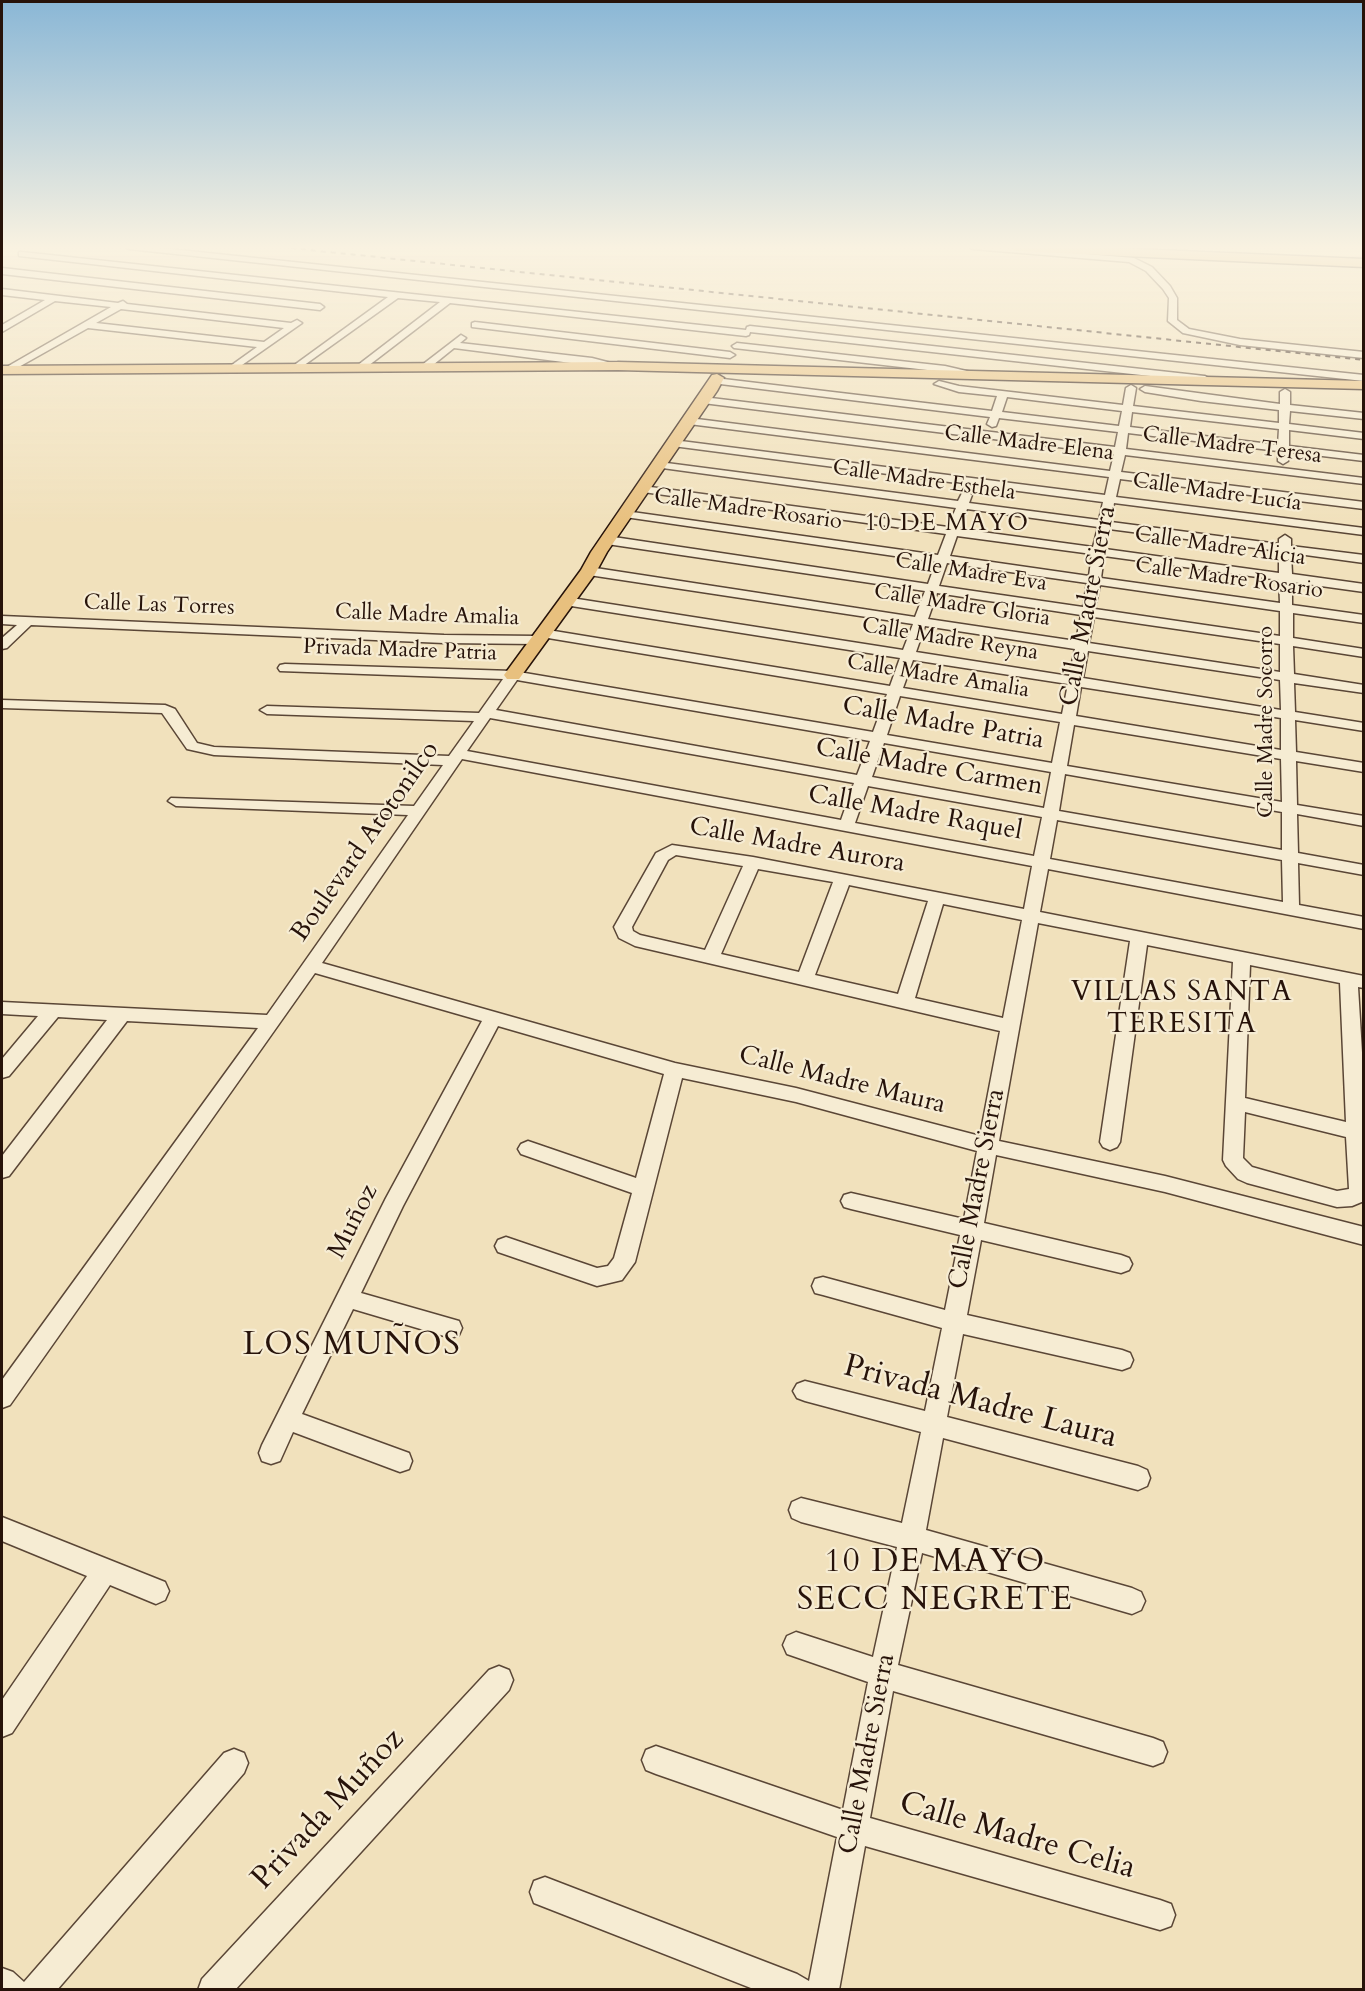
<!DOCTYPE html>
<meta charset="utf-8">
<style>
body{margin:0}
#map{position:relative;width:1365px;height:1991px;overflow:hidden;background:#f1e1bc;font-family:Cardo,serif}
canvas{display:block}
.frame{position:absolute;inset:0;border:3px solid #27130a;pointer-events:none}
</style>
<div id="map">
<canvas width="1365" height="1991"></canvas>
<div class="frame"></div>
</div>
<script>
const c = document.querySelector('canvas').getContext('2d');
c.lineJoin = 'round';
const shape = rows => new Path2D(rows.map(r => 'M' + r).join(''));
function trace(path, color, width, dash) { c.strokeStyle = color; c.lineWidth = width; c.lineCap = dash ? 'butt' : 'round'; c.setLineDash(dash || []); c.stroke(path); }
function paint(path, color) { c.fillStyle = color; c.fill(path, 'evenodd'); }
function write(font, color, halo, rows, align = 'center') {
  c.font = font + ' Cardo,serif'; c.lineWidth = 4.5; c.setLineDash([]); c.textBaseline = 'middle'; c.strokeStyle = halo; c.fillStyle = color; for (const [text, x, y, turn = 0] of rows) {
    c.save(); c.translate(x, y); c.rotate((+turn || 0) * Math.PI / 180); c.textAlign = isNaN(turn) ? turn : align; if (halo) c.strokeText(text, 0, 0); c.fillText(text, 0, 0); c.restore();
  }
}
const minor = shape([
 [125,247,151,247,1364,375,1364,381,129,249,125,247],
 [969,247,1001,247,1134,258,1152,267,1170,286,1177,298,1177,320,1189,329,1240,339,1364,352,1364,358,1240,345,1183,333,1168,321,1169,298,1163,289,1146,271,1129,262,973,249,969,247],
 [22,252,746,330,747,327,750,326,1205,376,1210,379,1205,382,750,332,749,335,746,336,450,303,364,369,358,369,358,365,440,302,398,298,296,371,291,368,293,366,388,297,19,256,19,252,22,252],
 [2,268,320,304,324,307,320,310,2,274,2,268],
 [2,289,118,303,123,301,127,304,291,323,297,320,302,323,232,372,229,371,229,367,257,347,88,328,8,373,5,372,5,368,111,307,55,301,2,332,2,325,45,300,2,295,2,289],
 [121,309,284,328,264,342,96,323,121,309],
 [475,322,730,352,735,355,730,358,472,327,472,323,475,322],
 [461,335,466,338,460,343,592,358,623,366,618,369,454,348,428,369,422,369,422,365,461,335],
 [737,343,945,366,984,375,979,378,945,372,734,348,732,346,737,343],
 [715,378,992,411,997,396,959,392,934,384,939,381,959,386,1123,405,1126,388,1131,385,1136,388,1133,406,1279,423,1279,410,1201,401,1145,392,1140,389,1145,386,1280,404,1280,392,1285,389,1290,392,1290,405,1364,413,1364,419,1290,411,1289,424,1364,433,1364,439,1289,430,1289,446,1364,455,1364,461,1289,452,1288,461,1283,464,1278,461,1278,451,1128,433,1126,449,1364,478,1364,484,1125,455,1121,472,1364,502,1364,509,1120,479,1116,497,1364,528,1364,535,1114,503,1111,522,1279,544,1279,539,1285,535,1291,539,1291,546,1364,555,1364,563,1291,553,1292,574,1364,584,1364,592,1292,582,1292,605,1364,615,1364,623,1293,613,1293,638,1364,649,1364,657,1293,646,1294,674,1364,685,1364,693,1294,683,1295,712,1364,723,1364,731,1295,720,1296,752,1364,763,1364,772,1296,761,1297,805,1364,816,1364,826,1297,814,1298,853,1364,865,1364,875,1298,863,1299,905,1364,917,1364,929,1048,869,1040,912,1364,976,1364,988,1358,987,1364,1085,1364,1201,1352,1206,1337,1207,1247,1183,1238,1179,1226,1166,1223,1160,1233,962,1147,945,1120,1142,1117,1147,1110,1150,1103,1147,1100,1142,1130,941,1038,923,999,1141,1165,1176,1364,1227,1364,1245,1165,1192,996,1155,984,1223,1121,1255,1129,1258,1132,1264,1129,1270,1121,1273,981,1240,967,1315,1122,1350,1130,1353,1133,1360,1130,1367,1122,1370,963,1334,947,1417,1138,1466,1147,1470,1150,1478,1147,1486,1138,1490,943,1438,926,1530,1132,1588,1141,1592,1145,1601,1141,1610,1132,1614,922,1553,898,1665,1153,1738,1163,1742,1167,1752,1163,1762,1153,1766,893,1691,870,1818,1160,1900,1171,1904,1175,1915,1171,1926,1160,1930,865,1846,839,1990,756,1990,534,1903,530,1892,534,1881,545,1877,797,1974,809,1981,837,1837,656,1774,646,1770,642,1760,646,1750,656,1746,843,1810,868,1682,787,1654,783,1645,787,1636,796,1632,873,1657,897,1547,801,1522,792,1518,789,1510,792,1502,801,1498,902,1523,921,1432,805,1401,797,1398,793,1391,797,1384,805,1381,925,1411,942,1328,823,1295,815,1293,812,1286,815,1279,823,1277,945,1310,960,1235,851,1209,844,1207,841,1201,844,1195,851,1193,964,1219,977,1151,796,1102,682,1078,635,1262,622,1280,597,1286,498,1252,495,1246,498,1240,506,1237,597,1268,608,1266,614,1258,632,1193,521,1154,518,1149,521,1144,528,1141,636,1178,664,1074,498,1026,403,1206,361,1293,459,1321,462,1328,459,1335,451,1338,353,1309,302,1414,409,1453,412,1461,409,1469,400,1472,293,1432,280,1461,271,1464,262,1461,259,1453,262,1445,386,1198,482,1021,315,973,10,1405,2,1408,2,1380,258,1028,127,1021,9,1176,2,1178,2,1156,107,1020,58,1017,9,1076,2,1078,2,1059,38,1016,2,1014,2,1002,267,1015,408,815,176,806,168,801,171,798,414,806,443,765,214,755,187,749,162,713,2,708,2,700,165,705,175,709,197,743,214,747,449,756,474,721,267,714,260,710,267,706,479,713,503,679,280,671,278,668,280,665,285,664,513,671,873,732,887,694,542,637,535,633,542,629,890,686,900,658,565,605,559,601,565,597,903,650,913,624,589,575,583,571,589,567,915,617,925,591,607,544,601,540,607,536,928,584,936,562,625,517,619,514,625,511,938,555,946,534,643,492,637,489,643,486,948,527,956,508,655,467,655,463,659,462,958,501,962,493,966,492,972,495,969,503,1099,520,1103,502,673,446,668,443,673,440,1105,495,1109,477,689,424,684,421,689,418,1110,471,1114,454,703,403,698,400,703,397,1115,447,1118,432,999,418,996,426,992,427,987,424,990,417,712,383,710,381,715,378],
 [1007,397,1122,411,1119,426,1002,412,1007,397],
 [1132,412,1279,429,1278,445,1130,427,1132,412],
 [967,509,1098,527,1093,547,960,529,967,509],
 [1109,529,1279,551,1279,573,1105,549,1109,529],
 [957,536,1092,554,1089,576,950,556,957,536],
 [1104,556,1279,580,1280,603,1101,578,1104,556],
 [947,563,1087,583,1083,607,939,586,947,563],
 [1100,585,1280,611,1280,636,1095,609,1100,585],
 [937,593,1081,615,1076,641,928,619,937,593],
 [1094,617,1280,644,1280,672,1089,643,1094,617],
 [925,626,1075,649,1069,676,916,652,925,626],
 [1088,651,1280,680,1281,710,1083,678,1088,651],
 [913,660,1068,684,1062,714,903,688,913,660],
 [517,680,870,741,857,775,496,710,517,680],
 [1081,687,1281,718,1281,750,1076,716,1081,687],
 [900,696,1060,722,1052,763,887,735,900,696],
 [490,718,854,783,841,820,467,751,490,718],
 [1074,725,1281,759,1282,802,1067,766,1074,725],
 [884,743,1051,772,1044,808,872,777,884,743],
 [462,759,1032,866,1024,909,753,857,672,845,656,853,614,927,619,938,635,946,1000,1031,980,1136,796,1088,675,1063,322,963,462,759],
 [1065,774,1282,812,1282,850,1059,811,1065,774],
 [868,786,1042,817,1034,856,855,823,868,786],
 [1057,820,1282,860,1283,902,1050,859,1057,820],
 [676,855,743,866,705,950,640,935,633,931,632,927,668,860,676,855],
 [758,869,833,882,799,972,721,954,758,869],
 [849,885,928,901,898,994,815,975,849,885],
 [943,904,1022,920,1003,1018,915,998,943,904],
 [1250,965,1340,983,1346,1122,1245,1098,1250,965],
 [1245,1112,1346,1137,1349,1189,1337,1191,1252,1167,1243,1158,1245,1112],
 [2,616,444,635,537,636,544,640,537,644,444,643,31,625,7,648,2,649,2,638,17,625,2,624,2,616],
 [2,1517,165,1582,169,1591,165,1600,156,1604,110,1585,12,1733,2,1737,2,1700,87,1576,2,1541,2,1517],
 [499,1666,509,1670,513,1680,509,1690,235,1990,198,1990,202,1979,489,1670,499,1666],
 [234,1749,244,1753,248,1763,244,1773,57,1990,2,1990,2,1968,13,1972,24,1982,224,1753,234,1749]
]);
const major = shape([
 [618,362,1364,381,1364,389,618,370,2,374,2,366,618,362],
 [717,374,724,378,717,391,607,552,595,574,519,679,507,679,504,675,507,671,581,570,591,552,712,375,717,374]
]);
const highway = shape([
 [1010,247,1092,247,1364,259,1364,267,1016,251,1010,247]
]);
trace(minor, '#5a4636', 3);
trace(major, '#27130a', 3);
trace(highway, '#27130a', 3);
paint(minor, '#f6ecd3');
paint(major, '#e8c07e');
paint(highway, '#e8c07e');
trace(shape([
 [281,247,1364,360]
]), '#27130a', 2, [5, 5]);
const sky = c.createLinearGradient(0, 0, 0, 526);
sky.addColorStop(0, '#8ab7d6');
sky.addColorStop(0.47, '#f9f2e1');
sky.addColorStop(1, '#f9f2e100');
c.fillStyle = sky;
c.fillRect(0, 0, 1365, 526);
write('22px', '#27130a', '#f6ecd3', [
 ["Calle Madre Elena",1029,444,7],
 ["Calle Madre Teresa",1232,446,7],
 ["Calle Madre Esthela",924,481,8],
 ["Calle Madre Lucía",1217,493,8],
 ["Calle Madre Rosario",748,510,8],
 ["Calle Madre Alicia",1220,547,8],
 ["Calle Madre Eva",971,573,9],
 ["Calle Madre Rosario",1229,579,8],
 ["Calle Las Torres",159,606,2],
 ["Calle Madre Gloria",962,606,9],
 ["Calle Madre Amalia",427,616,2],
 ["Calle Madre Reyna",950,640,9],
 ["Privada Madre Patria",400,651,2],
 ["Calle Madre Amalia",938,677,9],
 ["Calle Madre Socorro",1267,722,-90]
]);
c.letterSpacing = '1.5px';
write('24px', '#27130a', '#f6ecd3', [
 ["10 DE MAYO",947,524]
]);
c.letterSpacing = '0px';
write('26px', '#27130a', '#f6ecd3', [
 ["Calle Madre Sierra",1089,606,-79],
 ["Calle Madre Patria",943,724,10],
 ["Calle Madre Carmen",929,768,10],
 ["Calle Madre Raquel",915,814,10],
 ["Boulevard Atotonilco",366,842,-55],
 ["Calle Madre Aurora",797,846,10],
 ["Calle Madre Maura",842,1081,14],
 ["Calle Madre Sierra",978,1189,-79],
 ["Muñoz",354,1222,-63],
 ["Calle Madre Sierra",868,1754,-79]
]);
c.letterSpacing = '1.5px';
write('28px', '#27130a', '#f6ecd3', [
 ["VILLAS SANTA",1182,994],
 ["TERESITA",1182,1026]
]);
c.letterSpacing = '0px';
write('32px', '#27130a', '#f6ecd3', [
 ["Privada Madre Laura",980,1403,15],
 ["Privada Muñoz",329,1810,-47],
 ["Calle Madre Celia",1017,1837,16]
]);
c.letterSpacing = '1.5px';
write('33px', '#27130a', '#f6ecd3', [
 ["LOS MUÑOS",352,1346],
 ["10 DE MAYO",935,1563],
 ["SECC NEGRETE",935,1601]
]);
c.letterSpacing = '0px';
</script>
